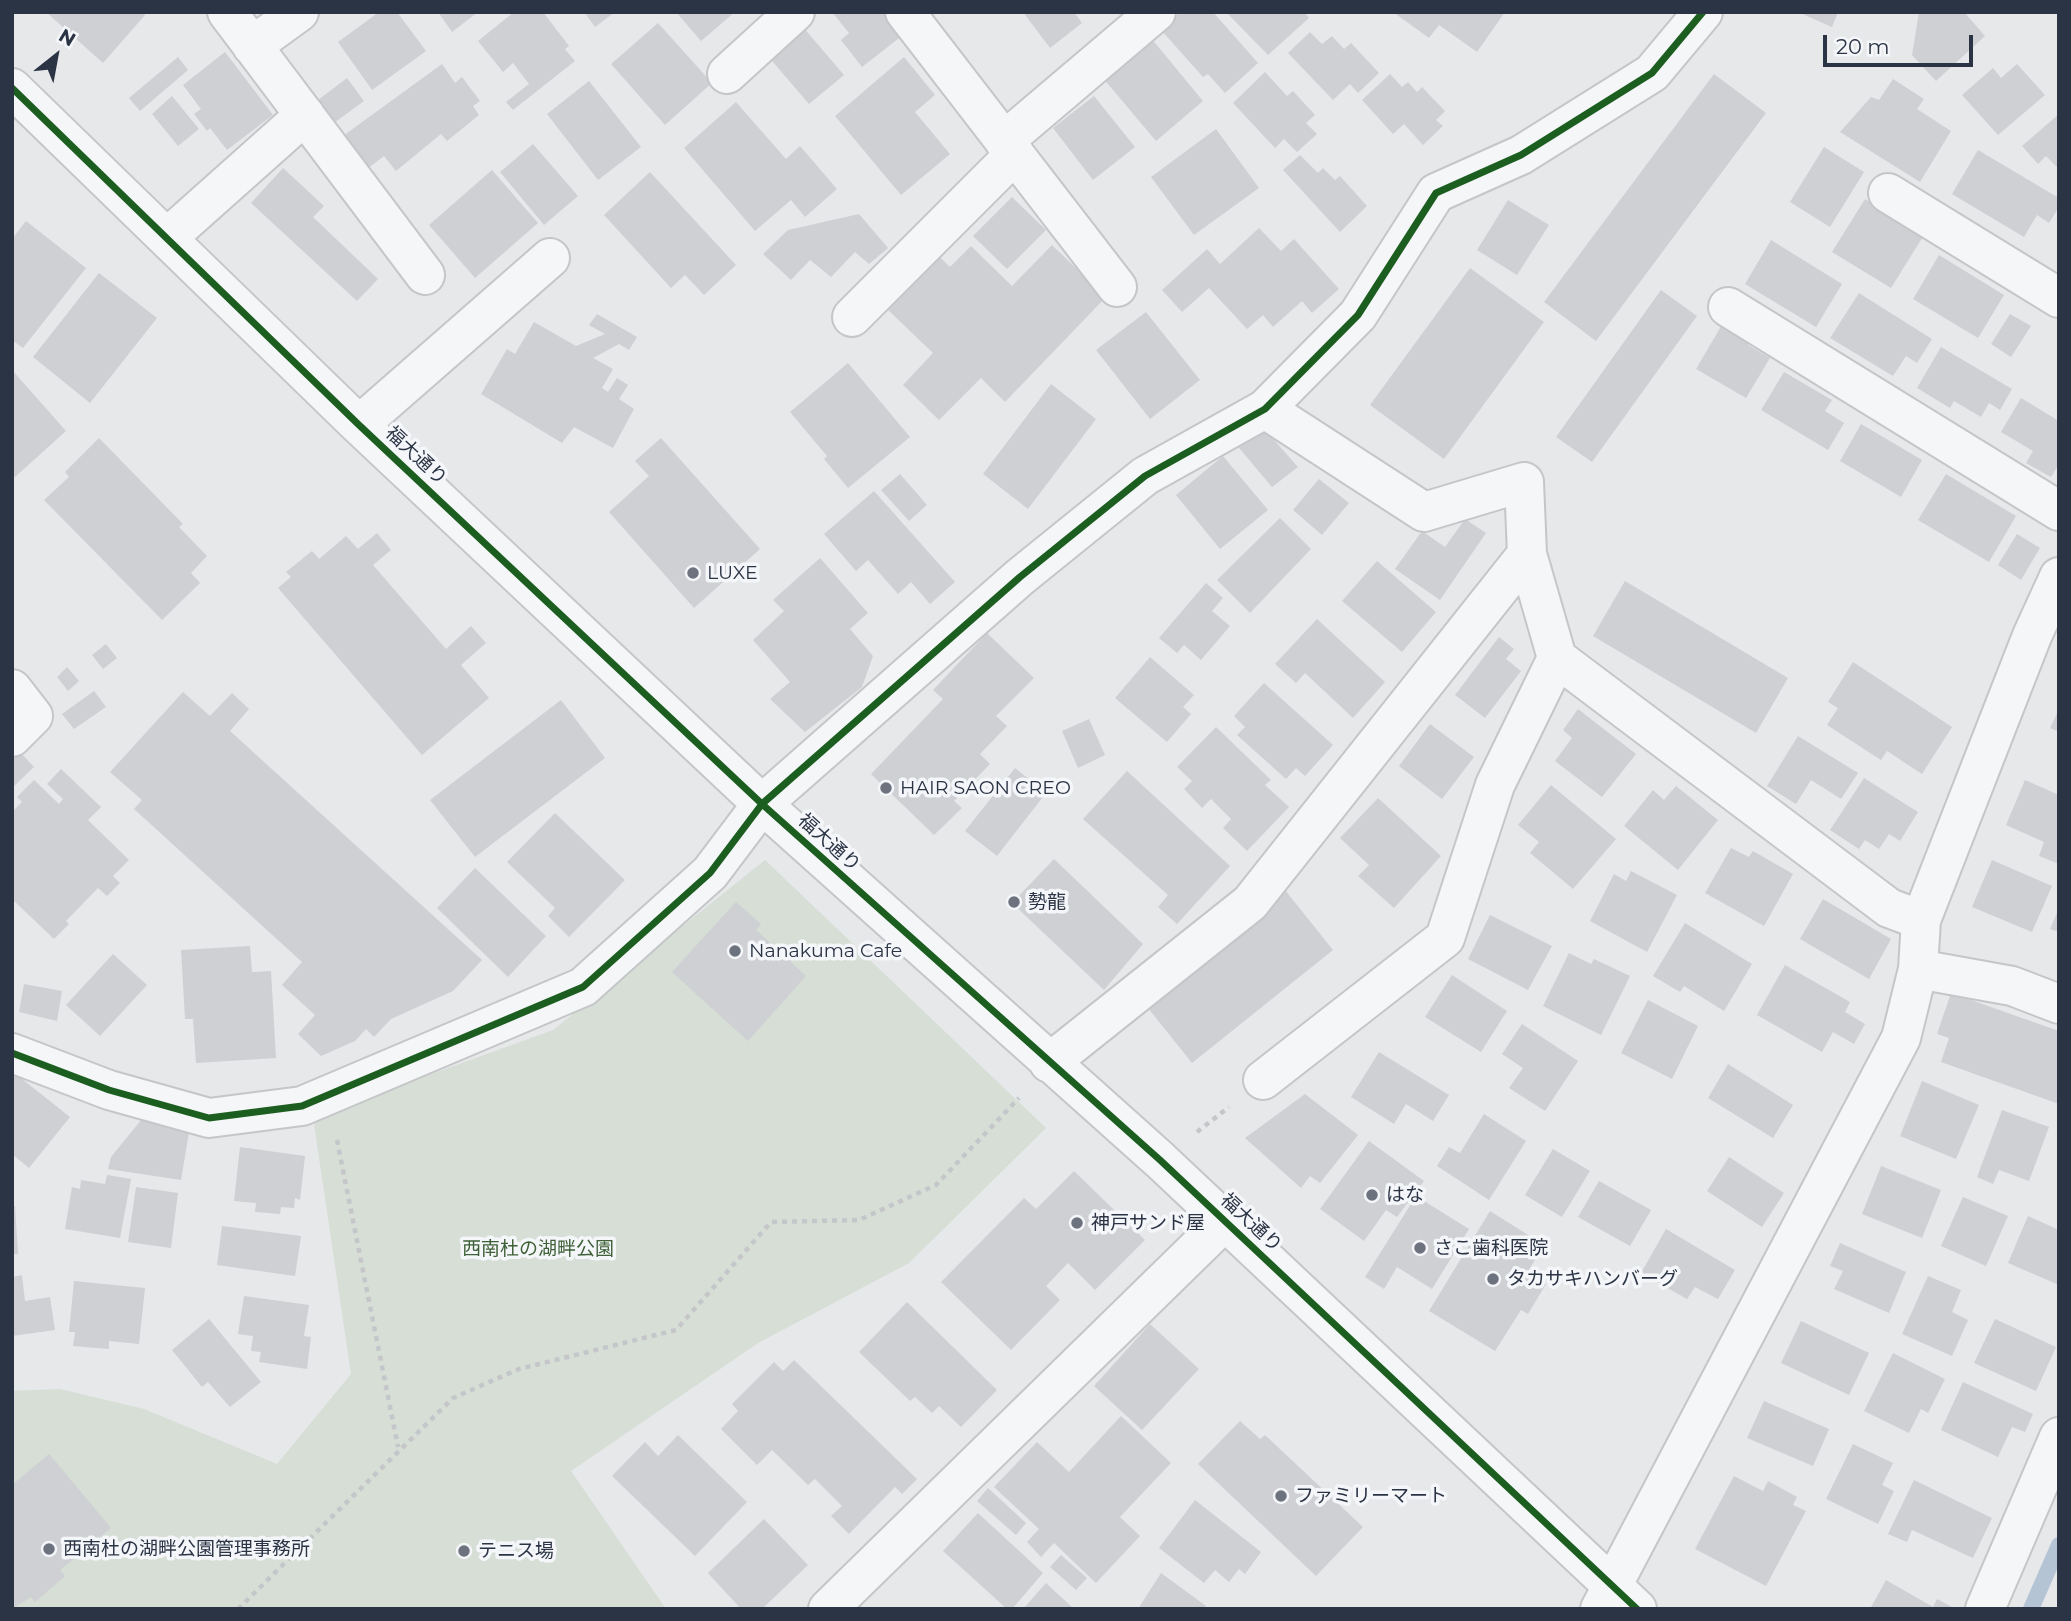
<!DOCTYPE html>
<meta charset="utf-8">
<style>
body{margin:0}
#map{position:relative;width:2071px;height:1621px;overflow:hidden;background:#e6e8ea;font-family:Montserrat,sans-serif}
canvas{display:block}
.frame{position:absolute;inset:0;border:14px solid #2b3445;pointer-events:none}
.north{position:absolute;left:21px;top:21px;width:70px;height:70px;-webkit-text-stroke:5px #f4f6f9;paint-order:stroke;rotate:31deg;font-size:19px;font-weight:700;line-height:28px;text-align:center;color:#2b3445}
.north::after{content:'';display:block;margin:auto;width:24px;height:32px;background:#2b3445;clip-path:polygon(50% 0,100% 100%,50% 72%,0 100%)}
.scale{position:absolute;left:1823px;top:35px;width:150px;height:32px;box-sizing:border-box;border:4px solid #2b3445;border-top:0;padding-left:9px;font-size:21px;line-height:24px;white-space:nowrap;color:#2b3445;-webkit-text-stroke:5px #f4f6f9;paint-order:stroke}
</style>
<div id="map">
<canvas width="2071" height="1621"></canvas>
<div class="frame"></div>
<div class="north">N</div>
<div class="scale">20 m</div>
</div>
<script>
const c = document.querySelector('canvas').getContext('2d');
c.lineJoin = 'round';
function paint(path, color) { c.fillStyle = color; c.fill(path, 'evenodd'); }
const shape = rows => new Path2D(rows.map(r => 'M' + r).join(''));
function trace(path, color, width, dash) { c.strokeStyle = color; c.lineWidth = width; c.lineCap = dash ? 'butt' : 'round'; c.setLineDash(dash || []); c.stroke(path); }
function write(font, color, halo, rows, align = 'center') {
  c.font = font + ' Montserrat,"Noto Sans JP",sans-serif'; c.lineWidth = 7; c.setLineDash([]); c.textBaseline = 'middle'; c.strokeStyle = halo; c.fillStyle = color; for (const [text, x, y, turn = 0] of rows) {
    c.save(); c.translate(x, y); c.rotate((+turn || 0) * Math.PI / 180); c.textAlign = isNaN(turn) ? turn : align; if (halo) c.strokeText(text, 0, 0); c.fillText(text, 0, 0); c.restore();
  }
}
paint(shape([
 [765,860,1046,1128,909,1263,758,1343,571,1471,666,1609,12,1609,12,1391,60,1389,144,1409,277,1464,351,1374,313,1117,553,1030]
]), '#d6ded6');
trace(shape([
 [2031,1609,2059,1545]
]), '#b4c4d5', 16);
paint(shape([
 [46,12,142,12,145,15,103,63],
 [379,12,397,12,426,51,372,90,338,42],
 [438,12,478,12,452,32],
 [514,12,543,12,569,46,565,49,575,61,513,110,506,102,529,84,513,63,503,72,478,41],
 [584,12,615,12,595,27],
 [676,12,735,12,701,41],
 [832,12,884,12,903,35,862,67,841,40,849,33],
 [1023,12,1074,12,1082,23,1050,48],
 [1180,12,1213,12,1258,63,1225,93,1208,74,1203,77,1161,30],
 [1226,12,1304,12,1309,18,1268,55],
 [1393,12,1505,12,1477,52,1439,25,1429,38],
 [1798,12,1838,12,1832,27],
 [1919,12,1964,12,1985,36,1936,81,1912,55],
 [658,23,712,83,665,125,611,64],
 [802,26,844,75,809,104,767,55],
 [1310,32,1322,44,1332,36,1344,49,1351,43,1379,73,1358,93,1350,84,1333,100,1288,53],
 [1151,38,1203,101,1156,141,1103,78],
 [225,52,273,115,227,150,210,128,207,131,194,114,201,109,183,85],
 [178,57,188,70,140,111,129,98],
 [904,57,935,95,915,112,950,154,901,195,835,116],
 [442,64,455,83,462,77,480,101,473,106,479,115,447,141,441,134,396,171,384,156,367,169,343,136],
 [2017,64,2045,95,1998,135,1962,95,1993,68,2001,78],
 [1265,72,1287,96,1293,91,1315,115,1306,123,1317,134,1297,152,1284,139,1275,148,1233,103],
 [1390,74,1402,87,1408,82,1417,92,1422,87,1445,111,1436,120,1443,126,1423,145,1404,124,1393,134,1362,100],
 [1714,74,1766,113,1596,341,1544,302],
 [347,78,364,101,334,123,318,100],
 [1893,79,1924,99,1917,109,1951,131,1920,182,1840,132,1871,97,1879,100],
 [589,81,641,147,598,180,547,114],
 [172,96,199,129,178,146,152,114],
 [1094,96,1135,147,1093,180,1053,128],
 [736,102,786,159,800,146,837,189,805,217,791,200,755,231,684,148],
 [2059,114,2059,169,2046,156,2038,164,2022,146],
 [1216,129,1259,188,1194,235,1151,177],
 [533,144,578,196,544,225,500,172],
 [1824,147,1864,172,1830,227,1790,202],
 [1978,150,2059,198,2059,207,2049,223,2037,215,2024,237,1952,194],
 [1300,155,1318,173,1323,168,1335,180,1340,176,1367,206,1340,232,1283,170],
 [283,168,324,206,313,217,378,279,357,301,251,203],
 [492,170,538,223,475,278,429,225],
 [650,172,736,265,704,295,685,275,671,288,604,215],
 [1012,197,1046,230,1007,269,973,236],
 [1865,199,1924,235,1891,288,1832,252],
 [1508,200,1549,225,1517,275,1477,250],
 [859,214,888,248,869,264,855,252,831,277,810,260,791,280,763,254,788,230],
 [26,221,86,268,23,348,12,340,12,239],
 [1259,228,1281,251,1294,239,1339,289,1312,313,1302,301,1273,327,1263,315,1247,329,1209,288,1182,312,1162,290,1207,249,1220,264],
 [1771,240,1842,284,1816,327,1745,284],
 [1052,245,1106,297,1005,402,981,378,939,420,903,385,933,353,887,309,939,256,950,267,971,246,1012,286],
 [1939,255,2004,295,1978,338,1913,299],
 [1470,268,1544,322,1444,459,1370,405],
 [99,273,157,318,90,403,33,357],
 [1661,290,1697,316,1592,462,1556,437],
 [1859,293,1932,339,1917,363,1906,356,1893,376,1830,338],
 [1146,312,1200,380,1150,419,1096,350],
 [597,314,637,337,629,350,619,344,593,358,613,369,602,388,608,392,617,378,628,385,619,399,634,409,613,448,574,427,562,443,481,394,507,349,515,354,534,322,576,346,605,334,589,325],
 [2010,314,2031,326,2011,357,1991,344],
 [1723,323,1752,339,1748,345,1770,358,1746,398,1696,369],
 [1941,347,2012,389,2000,410,1989,403,1981,417,1954,401,1950,408,1917,388],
 [848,363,910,437,848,488,824,459,827,456,790,412],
 [12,370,66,431,15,477,12,473],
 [1784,372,1832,400,1825,411,1844,423,1828,450,1761,410],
 [1051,384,1096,419,1028,509,983,474],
 [2021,398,2059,421,2059,464,2051,477,2026,463,2033,451,2001,432],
 [1861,424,1922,460,1901,497,1840,461],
 [1266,431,1298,467,1272,487,1234,442],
 [99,438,183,524,179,527,207,556,191,573,200,583,162,620,44,500,69,477,65,472],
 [661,438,760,549,694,608,609,512,649,476,635,461],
 [1223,456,1268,510,1220,549,1176,495],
 [900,474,927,505,909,521,881,490],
 [1946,474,2016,516,1989,562,1918,520],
 [1319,479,1349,503,1322,535,1293,510],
 [874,491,955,582,930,604,911,582,898,594,868,560,856,571,824,534],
 [1280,518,1311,549,1250,613,1217,580],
 [1465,519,1486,533,1440,600,1395,569,1422,531,1445,547],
 [377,533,391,550,373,565,446,649,471,626,486,643,461,665,489,698,422,755,278,588,291,577,286,572,312,551,319,559,346,536,358,549],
 [2017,534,2040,548,2021,580,1998,565],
 [820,558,868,613,850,629,873,656,862,687,805,732,770,699,790,682,753,640,784,611,773,600],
 [1377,561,1436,612,1402,652,1342,601],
 [1625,581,1788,678,1756,733,1593,636],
 [1206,583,1223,598,1212,611,1230,626,1201,660,1184,645,1177,653,1159,638],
 [1317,619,1385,682,1353,718,1305,673,1296,683,1275,664],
 [987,633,1034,678,996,716,1007,726,980,754,990,764,954,801,962,808,934,835,871,774,943,699,933,690],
 [1499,637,1514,649,1506,659,1521,671,1485,718,1455,695],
 [106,644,117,658,103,669,92,655],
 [1150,657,1194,695,1183,707,1191,714,1167,742,1115,698],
 [1853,662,1952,727,1922,774,1887,751,1881,760,1827,725,1838,708,1828,702],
 [67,667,79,681,68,691,57,677],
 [1264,683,1333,745,1305,776,1296,768,1286,779,1237,735,1245,727,1234,716],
 [94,691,106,707,74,729,62,714],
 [183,692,210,716,232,693,249,709,230,731,482,960,453,991,391,1019,374,1037,366,1029,355,1041,321,1056,298,1034,315,1015,282,985,302,962,134,809,142,800,110,772],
 [561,700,605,758,475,857,430,800],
 [1578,709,1636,754,1602,797,1555,761,1572,738,1563,730],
 [2059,709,2059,732,2050,728],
 [1089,719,1105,755,1078,768,1062,731],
 [1430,724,1474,757,1442,799,1399,766],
 [1216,727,1271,780,1265,785,1289,807,1247,851,1223,828,1231,819,1211,799,1202,808,1184,789,1192,781,1177,767],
 [1798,736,1858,773,1841,799,1811,780,1796,804,1767,786],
 [20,752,34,767,12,788,12,760],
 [1015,768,1046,793,997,856,965,831],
 [61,769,101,807,88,820,129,860,113,876,120,883,107,896,98,888,66,921,69,924,54,939,12,899,12,812,22,802,17,797,34,780,59,804,63,799,47,784],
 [1127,771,1230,866,1177,924,1158,907,1168,895,1083,819],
 [1864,778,1918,812,1900,841,1889,834,1879,849,1865,840,1859,849,1830,830],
 [2025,780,2059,795,2059,864,2039,856,2044,842,2006,825],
 [1551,785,1616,839,1573,889,1530,853,1539,842,1518,825],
 [1676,786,1718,820,1678,870,1624,826,1653,790,1664,800],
 [1378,798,1441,856,1394,908,1358,876,1369,865,1340,838],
 [555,813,625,880,569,937,548,916,555,908,507,862],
 [1731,848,1749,857,1753,851,1793,874,1764,926,1705,893],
 [1054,859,1143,944,1104,990,1012,903],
 [1992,860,2052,886,2032,932,1972,907],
 [475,868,546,936,508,977,437,908],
 [1631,871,1677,895,1647,952,1590,921,1614,874,1626,881],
 [1281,885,1333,950,1192,1063,1140,998],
 [1823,899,1891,939,1869,979,1800,939],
 [736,902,761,924,756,930,806,976,748,1041,672,972],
 [2059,908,2059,932,2050,929],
 [1490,915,1552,946,1528,990,1468,959],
 [1685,923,1752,964,1724,1011,1684,986,1680,992,1653,976],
 [250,946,252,972,271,971,276,1058,196,1063,193,1019,185,1019,181,950],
 [1569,953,1591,964,1594,959,1630,976,1601,1035,1543,1006],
 [113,954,147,985,100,1036,66,1005],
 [1785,965,1850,1002,1845,1012,1865,1024,1854,1044,1833,1032,1822,1052,1757,1015],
 [1452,975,1507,1011,1481,1052,1425,1017],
 [24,984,62,991,57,1021,19,1012],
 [1951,993,2059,1031,2059,1104,1941,1062,1949,1038,1937,1034],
 [1648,1000,1698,1026,1672,1079,1621,1053],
 [1522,1024,1578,1061,1545,1111,1509,1088,1523,1068,1502,1054],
 [1379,1052,1449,1095,1433,1121,1406,1104,1394,1124,1351,1097],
 [1728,1064,1793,1105,1773,1138,1708,1098],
 [12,1071,70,1117,29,1168,12,1154],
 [1922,1081,1979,1105,1956,1159,1900,1136],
 [1305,1094,1358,1135,1320,1183,1310,1176,1301,1188,1245,1138],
 [2002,1110,2049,1127,2029,1181,1999,1170,1993,1184,1977,1177],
 [146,1114,191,1120,181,1180,108,1169,111,1157],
 [1484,1114,1526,1141,1489,1200,1437,1166,1449,1147,1460,1153],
 [1369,1141,1424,1181,1397,1217,1386,1210,1364,1241,1320,1209],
 [240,1147,305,1156,300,1200,295,1198,294,1208,281,1207,280,1214,255,1212,256,1203,234,1201],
 [1553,1149,1590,1171,1562,1217,1525,1195],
 [1729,1157,1784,1193,1762,1227,1707,1191],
 [1881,1166,1941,1190,1922,1238,1862,1214],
 [1074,1171,1145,1240,1095,1290,1068,1263,1046,1286,1060,1300,1011,1350,941,1282,1024,1198,1036,1209],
 [107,1175,131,1179,120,1238,65,1229,72,1187,80,1189,81,1180,105,1184],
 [1599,1181,1651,1210,1630,1246,1578,1217],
 [136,1187,178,1193,171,1248,128,1242],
 [1416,1196,1469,1229,1432,1289,1397,1267,1384,1289,1365,1277],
 [1963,1197,2008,1216,1986,1266,1941,1246],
 [12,1206,15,1206,18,1254,12,1254],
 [1490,1211,1544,1245,1527,1273,1546,1284,1528,1314,1521,1310,1495,1351,1429,1311],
 [2028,1216,2059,1230,2059,1285,2008,1263],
 [222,1226,301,1236,295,1276,217,1265],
 [1666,1229,1735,1270,1718,1299,1695,1287,1687,1299,1641,1273],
 [1840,1243,1906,1272,1889,1313,1834,1289,1843,1271,1830,1266],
 [22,1275,25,1301,50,1297,55,1330,12,1336,12,1277],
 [1928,1276,1961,1290,1952,1312,1968,1320,1952,1356,1902,1334],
 [74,1281,145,1288,139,1344,109,1341,109,1349,73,1346,75,1332,69,1332],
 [244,1296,309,1305,304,1336,311,1337,307,1369,259,1362,261,1352,251,1351,253,1336,238,1334],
 [907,1302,997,1390,961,1427,939,1406,932,1413,915,1397,910,1401,859,1352],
 [209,1319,261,1382,230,1407,208,1382,202,1387,172,1350],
 [1995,1319,2056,1347,2036,1391,1974,1363],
 [1801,1321,1869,1353,1849,1395,1781,1363],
 [1150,1324,1199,1369,1142,1430,1094,1386],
 [1893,1353,1945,1379,1928,1413,1921,1409,1909,1433,1864,1411],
 [794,1360,917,1479,902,1494,895,1487,849,1534,831,1516,842,1506,815,1479,808,1485,772,1450,757,1465,721,1429,738,1411,732,1404,774,1362,783,1371],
 [1963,1382,2033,1414,2025,1432,2012,1427,1998,1457,1941,1430],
 [1764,1401,1829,1429,1813,1466,1747,1438],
 [1121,1416,1171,1463,1120,1517,1140,1536,1096,1583,1054,1543,1041,1557,1027,1542,1039,1529,994,1487,1037,1442,1069,1472],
 [1240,1421,1260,1439,1265,1435,1363,1527,1316,1576,1198,1464],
 [678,1435,747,1502,695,1556,612,1476,645,1442,658,1456],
 [1853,1444,1893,1463,1882,1485,1894,1491,1878,1524,1826,1499],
 [49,1454,111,1528,60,1570,65,1576,35,1602,31,1597,12,1609,12,1485],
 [1734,1476,1763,1491,1768,1481,1797,1497,1793,1505,1806,1511,1766,1586,1695,1549],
 [1914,1480,1992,1518,1973,1558,1912,1530,1907,1542,1888,1534],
 [988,1488,1026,1523,1016,1535,977,1501],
 [1195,1500,1261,1552,1245,1574,1239,1569,1229,1582,1215,1570,1204,1583,1159,1548],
 [978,1513,1043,1573,1012,1609,1007,1609,943,1551],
 [764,1519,808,1565,762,1609,741,1609,708,1573],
 [1061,1555,1087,1578,1076,1590,1050,1567],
 [1161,1573,1206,1606,1204,1609,1138,1609],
 [1886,1580,1933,1607,1937,1599,1952,1607,1870,1609],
 [1046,1583,1074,1609,1023,1609]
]), '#ced0d3');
const minor = shape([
 [227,12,425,275],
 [905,12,1117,287],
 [252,46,299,12],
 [727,74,795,12],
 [12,88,359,425,762,804,1160,1160,1637,1609],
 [1004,141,1156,12],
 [1888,193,2059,298],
 [167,238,305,115],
 [1728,307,2059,511],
 [852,317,1015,154],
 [1265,409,1424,512,1524,482,1527,554,1557,658,1889,908,1921,920],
 [359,425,550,258],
 [12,689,33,716,12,737],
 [1918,969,2012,986,2059,1004],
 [12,1053,109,1090,209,1118,302,1106,583,987,710,873,762,804,1020,577,1145,476,1265,409,1358,315,1436,193,1521,155,1652,73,1703,12],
 [1049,1063,1250,903,1527,554],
 [1263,1080,1445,938,1495,785,1557,658],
 [828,1609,1226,1220],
 [1600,1609,1901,1038,1918,969,1921,920,2032,636,2059,577],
 [1985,1609,2059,1437]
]);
trace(minor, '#c4c6c8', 42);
trace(shape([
 [1197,1132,1229,1107],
 [337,1140,398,1447],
 [238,1609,453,1398,519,1369,676,1330,771,1222,859,1220,936,1185,1019,1098]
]), '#c5c6ca', 4.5, [5, 5]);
trace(minor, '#f5f6f7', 38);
trace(shape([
 [12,88,359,425,762,804,1160,1160,1637,1609],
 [12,1053,109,1090,209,1118,302,1106,583,987,710,873,762,804,1020,577,1145,476,1265,409,1358,315,1436,193,1521,155,1652,73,1703,12]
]), '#1b5e20', 7);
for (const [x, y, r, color] of [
 [693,573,7,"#6c737f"],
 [886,788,7,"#6c737f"],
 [1014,902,7,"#6c737f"],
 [735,951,7,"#6c737f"],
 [1372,1195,7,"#6c737f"],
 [1077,1223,7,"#6c737f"],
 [1420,1248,7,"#6c737f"],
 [1493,1279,7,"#6c737f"],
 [1281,1496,7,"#6c737f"],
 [49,1549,7,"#6c737f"],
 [464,1551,7,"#6c737f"]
]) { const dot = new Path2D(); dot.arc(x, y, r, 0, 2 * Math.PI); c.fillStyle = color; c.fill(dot); trace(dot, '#f4f6f9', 2.5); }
write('19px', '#2b3445', '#f4f6f9', [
 ["福大通り",416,456,43],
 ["福大通り",829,843,42],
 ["福大通り",1251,1223,43]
]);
write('19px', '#2b3445', '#f4f6f9', [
 ["LUXE",707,573],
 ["HAIR SAON CREO",900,788],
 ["勢龍",1028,902],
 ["Nanakuma Cafe",749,951],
 ["はな",1386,1195],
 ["神戸サンド屋",1091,1223],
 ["さこ歯科医院",1434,1248],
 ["タカサキハンバーグ",1507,1279],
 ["ファミリーマート",1295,1496],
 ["西南杜の湖畔公園管理事務所",63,1549],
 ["テニス場",478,1551]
], 'left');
write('19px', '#3f6138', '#f4f6f9', [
 ["西南杜の湖畔公園",538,1249]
]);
</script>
